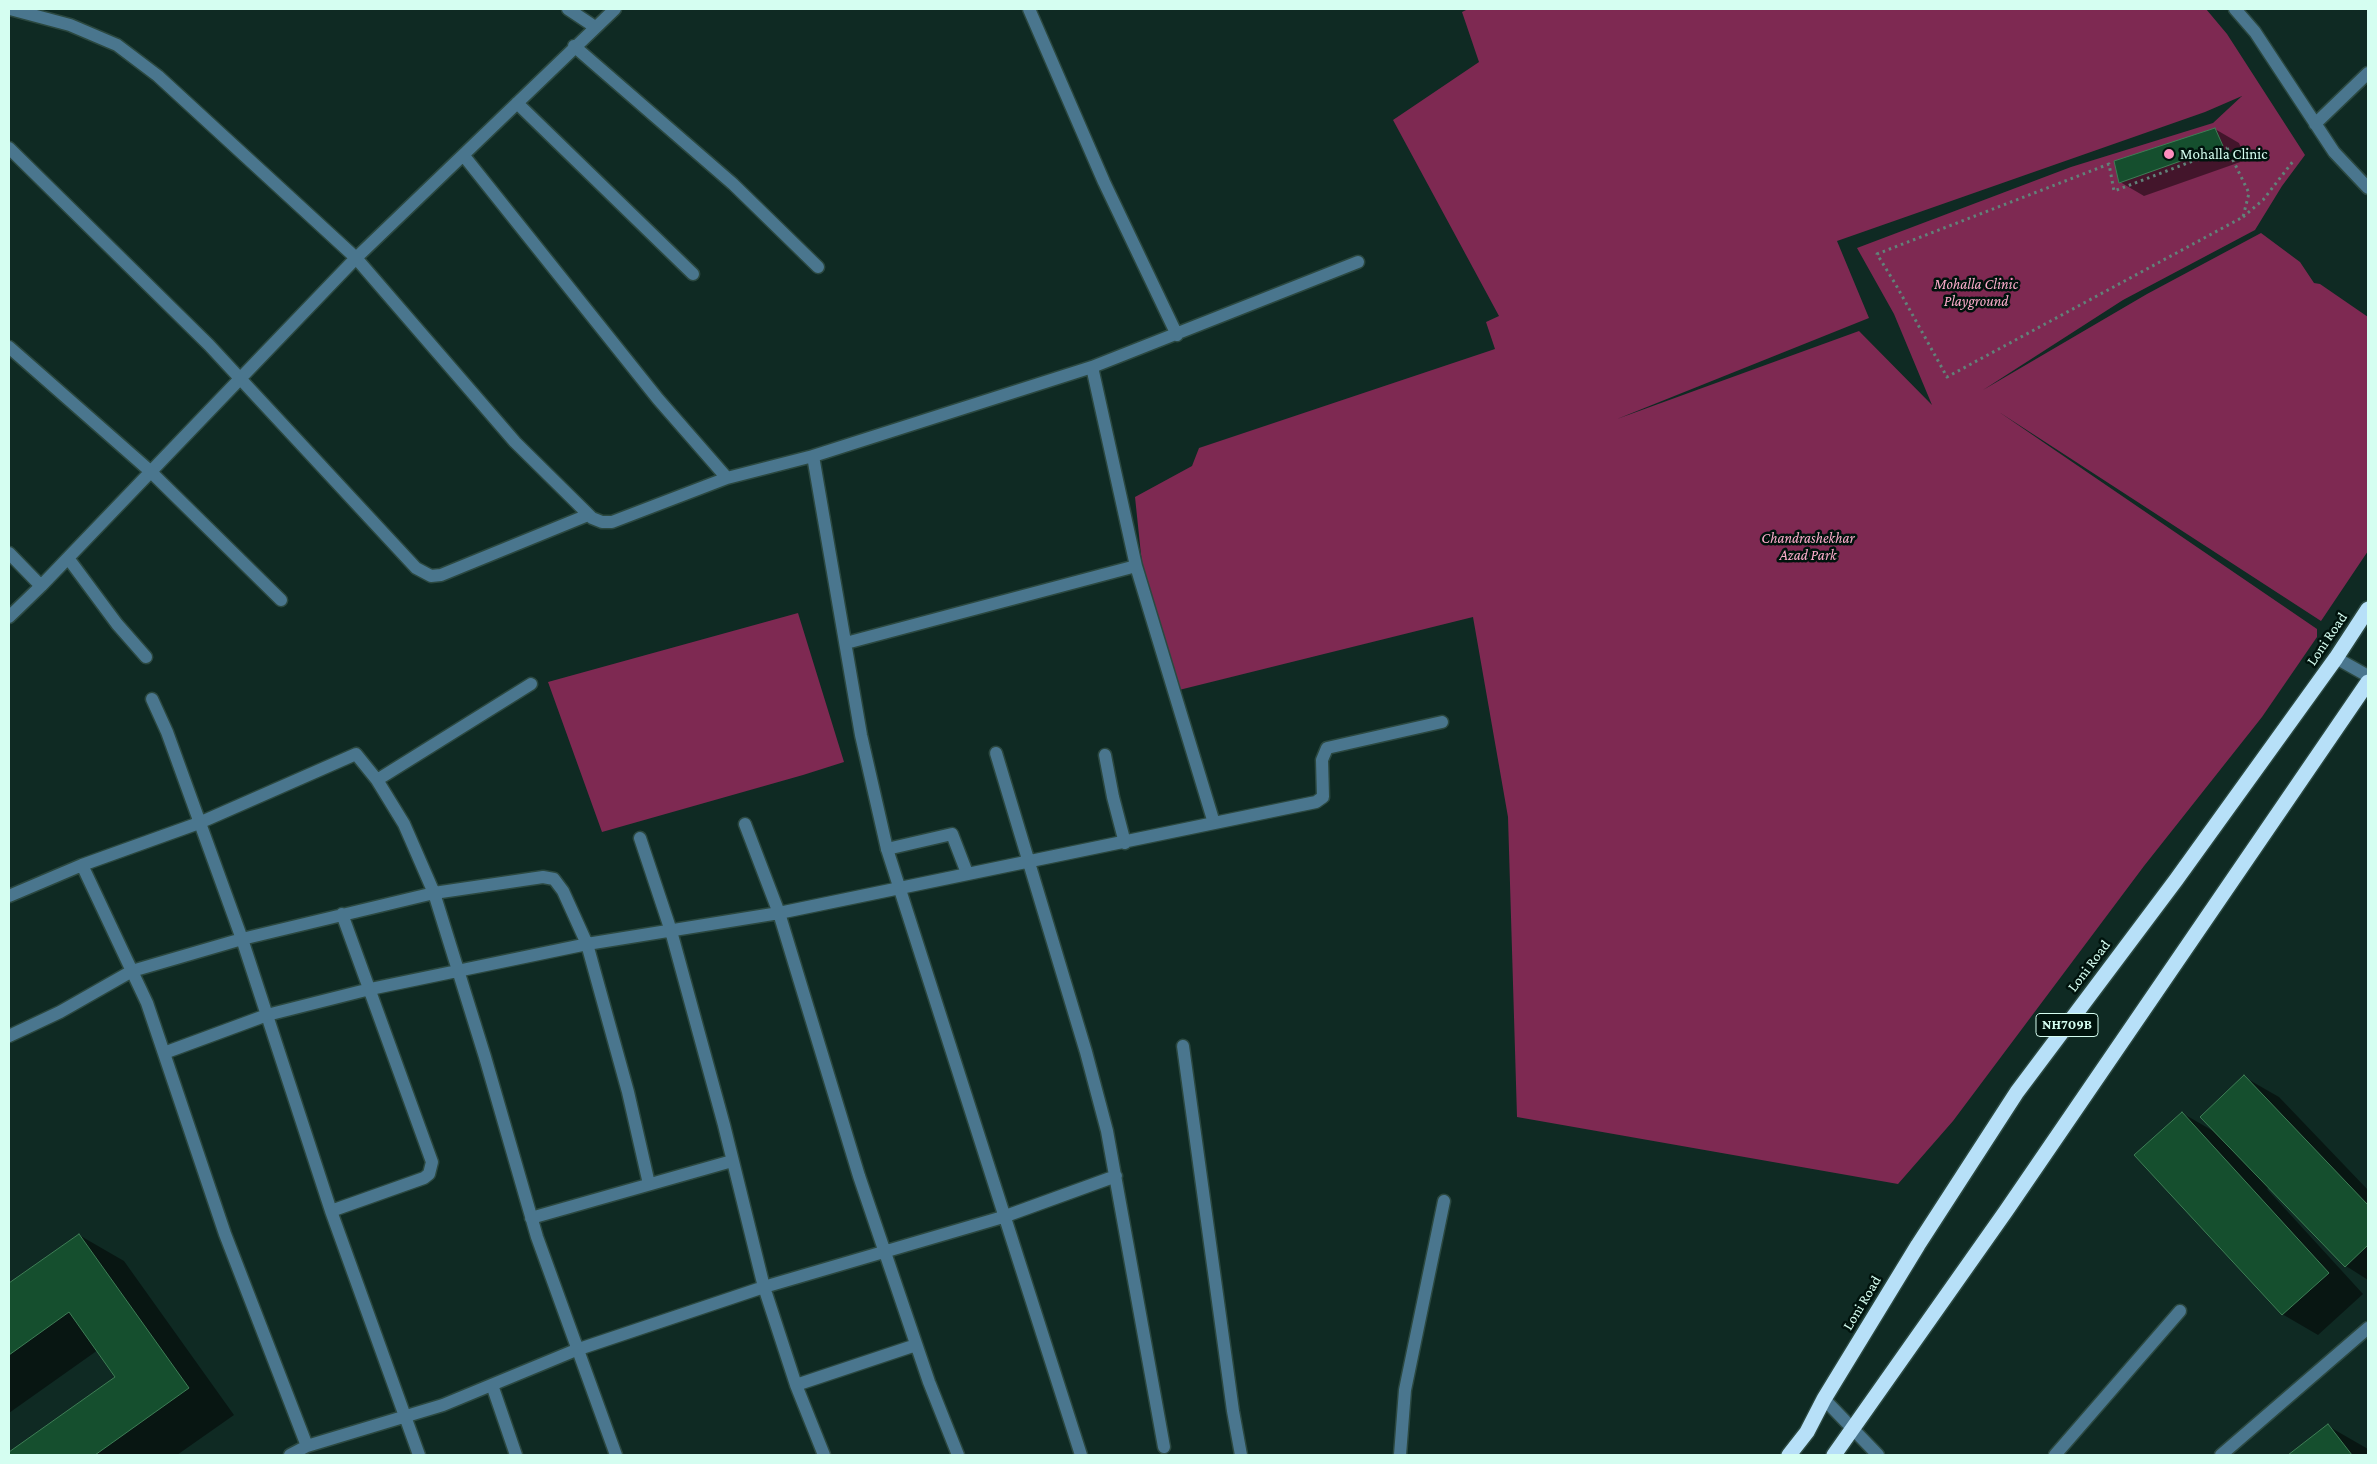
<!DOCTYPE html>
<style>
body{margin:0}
#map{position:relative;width:2377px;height:1464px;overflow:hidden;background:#0f2a23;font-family:"Crimson Pro",serif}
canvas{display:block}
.frame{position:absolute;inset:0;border:10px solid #d5fef1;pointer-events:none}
</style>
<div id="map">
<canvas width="2377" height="1464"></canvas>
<div class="frame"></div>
</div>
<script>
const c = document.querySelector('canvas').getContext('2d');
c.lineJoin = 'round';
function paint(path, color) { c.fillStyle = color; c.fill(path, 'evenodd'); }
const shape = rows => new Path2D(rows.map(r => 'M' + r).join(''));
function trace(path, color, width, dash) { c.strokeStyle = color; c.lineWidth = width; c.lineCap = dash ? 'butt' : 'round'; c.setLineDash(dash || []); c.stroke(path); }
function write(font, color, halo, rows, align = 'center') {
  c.font = font + ' "Crimson Pro",serif'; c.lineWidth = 5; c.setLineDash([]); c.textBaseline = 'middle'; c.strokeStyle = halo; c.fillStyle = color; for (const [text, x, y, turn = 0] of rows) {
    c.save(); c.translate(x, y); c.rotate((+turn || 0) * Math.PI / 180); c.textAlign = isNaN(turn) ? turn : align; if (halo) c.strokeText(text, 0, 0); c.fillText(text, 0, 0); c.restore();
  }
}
paint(shape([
 [1468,9,2206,9,2227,34,2305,155,2282,186,2255,230,2123,300,1983,390,2147,294,2261,233,2300,262,2314,283,2320,284,2368,317,2368,551,2321,621,1999,412,2317,629,2317,637,2262,717,2144,866,1953,1121,1898,1184,1517,1117,1508,817,1473,617,1179,690,1142,564,1135,497,1192,466,1199,448,1495,349,1486,322,1499,316,1393,120,1479,62,1462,12],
 [2242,96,2213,123,2071,167,1857,248,1894,314,1932,405,1859,331,1617,419,1869,318,1837,241,2205,112],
 [798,613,844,762,803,775,602,832,548,682]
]), '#7e2952');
paint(shape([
 [2215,129,2239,143,2246,160,2144,196,2120,182],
 [2244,1077,2279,1097,2368,1190,2368,1280,2346,1266,2269,1187,2267,1189,2363,1294,2318,1335,2282,1314,2182,1113,2215,1132],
 [79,1235,124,1261,234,1415,177,1455,9,1455,117,1377,98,1350,9,1413,9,1284],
 [2328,1426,2368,1449,2368,1455,2290,1455]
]), '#0007');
const building = shape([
 [2215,128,2223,146,2119,183,2114,161,2215,128],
 [2244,1075,2368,1205,2368,1245,2345,1267,2200,1117,2244,1075],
 [2182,1112,2329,1273,2282,1315,2134,1155,2182,1112],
 [79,1234,189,1388,95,1455,9,1455,9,1452,115,1377,69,1312,9,1355,9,1283,79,1234],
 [2328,1424,2352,1455,2288,1455,2328,1424]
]);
paint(building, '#154f2e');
trace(building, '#3f7e56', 1);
const lane = shape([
 [887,849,952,834,967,873],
 [2221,1455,2368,1328]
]);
const street = shape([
 [10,9,70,25,117,45,158,76,356,258,515,442,592,518,602,522,612,522,727,478],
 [568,9,595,27],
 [1029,9,1104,182,1177,335],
 [2235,9,2255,32,2334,152,2368,188],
 [574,46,733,184,818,267],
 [517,103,693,274],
 [2315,124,2368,73],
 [9,148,209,345,416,568,431,576,441,575,588,515],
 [464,156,658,399,727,478,813,456,861,735,887,849,1081,1455],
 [9,347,150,471,281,600],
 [1092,367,1136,566,1214,823],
 [813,456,1092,367,1358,262],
 [9,553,41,586],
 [68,558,117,624,146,657],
 [9,617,41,586,356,258,615,9],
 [846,643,1136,566],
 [2336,658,2368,676],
 [152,699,167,732,242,939,331,1211,419,1455],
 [996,753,1086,1052,1107,1131,1164,1447],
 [1105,755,1113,797,1125,843],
 [377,780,531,684],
 [745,824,779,913,859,1176,929,1382,958,1455],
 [640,838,671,931,724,1125,764,1287,1003,1217,1116,1176],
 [82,865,147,1003,225,1234,307,1446],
 [9,896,82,865,199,823,356,754,377,780,404,824,434,893,485,1057,537,1237,616,1455],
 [9,1036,60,1012,132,971,242,939,434,893,543,877,554,879,563,891,587,944,628,1092,649,1184],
 [1183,1046,1233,1411,1241,1455],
 [164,1053,267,1015,370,989,587,944,779,913,1316,802,1323,797,1322,760,1327,748,1442,722],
 [331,1211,424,1178,429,1174,432,1162,342,914],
 [531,1218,732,1161],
 [492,1385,516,1455],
 [796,1385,916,1345],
 [1824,1399,1878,1455],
 [290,1455,307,1446,443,1405,576,1350,764,1287,796,1385,824,1455],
 [1400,1455,1405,1390,1444,1201],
 [2055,1455,2180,1311]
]);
const highway = shape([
 [1789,1455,1807,1432,1824,1399,1918,1245,2017,1092,2176,880,2336,658,2368,609],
 [1834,1455,2006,1211,2368,682]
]);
trace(lane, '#2b4840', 15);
trace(street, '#2b4840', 15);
trace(highway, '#2b4840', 18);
trace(shape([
 [2227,148,2249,193,2243,217,1947,377,1896,285,1877,254,2109,164,2114,191,2227,148],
 [2243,217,2263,200,2294,160]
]), '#618279', 3, [2.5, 4]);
trace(lane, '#4a768e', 12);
trace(street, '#4a768e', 12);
trace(highway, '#b7e0f8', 15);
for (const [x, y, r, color] of [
 [2169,154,6,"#fe8ebd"]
]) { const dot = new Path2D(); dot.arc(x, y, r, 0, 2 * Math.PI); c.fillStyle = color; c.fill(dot); trace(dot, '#00130d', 2); }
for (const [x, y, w] of [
 [2067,1025,62]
]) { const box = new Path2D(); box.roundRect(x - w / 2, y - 11.5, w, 23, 4); c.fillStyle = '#00130d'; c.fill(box); trace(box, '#d5fef1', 1); }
write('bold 14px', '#d5fef1', null, [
 ["NH709B",2067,1025]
]);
write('15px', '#d5fef1', '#00130d', [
 ["Mohalla Clinic",2180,154]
], 'left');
write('italic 15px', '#fcadcc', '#00130d', [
 ["Mohalla Clinic",1976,284],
 ["Playground",1976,301],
 ["Chandrashekhar",1808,538],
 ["Azad Park",1808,555]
]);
write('15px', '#d5fef1', '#00130d', [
 ["Loni Road",2327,639,-56],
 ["Loni Road",2089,966,-53],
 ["Loni Road",1862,1303,-59]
]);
</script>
